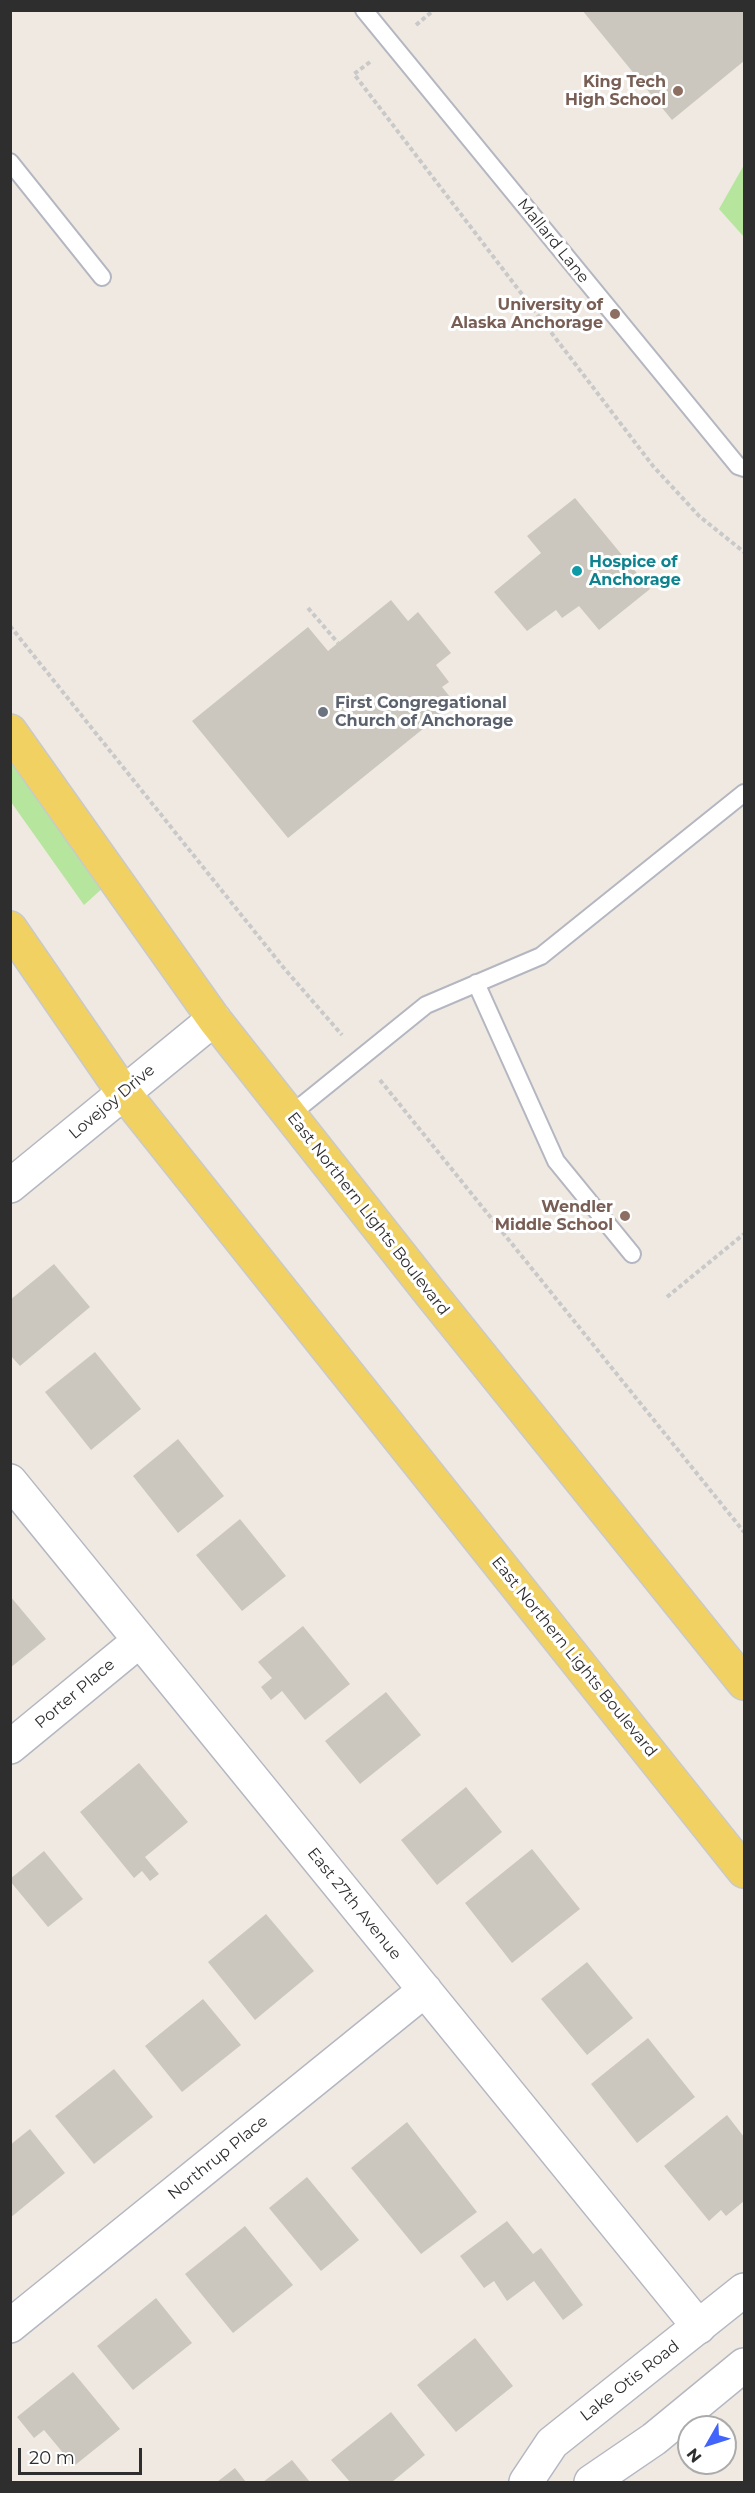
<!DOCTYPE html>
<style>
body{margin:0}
#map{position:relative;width:755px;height:2493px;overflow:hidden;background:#efe9e1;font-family:Montserrat,sans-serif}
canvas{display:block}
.frame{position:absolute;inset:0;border:12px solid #2e2e2e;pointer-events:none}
.north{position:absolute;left:677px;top:2415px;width:60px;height:60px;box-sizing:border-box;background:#fff;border:2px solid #ababab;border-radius:50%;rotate:231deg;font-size:16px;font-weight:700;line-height:24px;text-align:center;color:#2e2e2e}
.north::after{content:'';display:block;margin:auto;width:21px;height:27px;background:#4264fb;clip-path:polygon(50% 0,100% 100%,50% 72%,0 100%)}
.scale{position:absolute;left:18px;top:2448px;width:124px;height:27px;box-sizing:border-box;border:3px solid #2e2e2e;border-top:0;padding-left:8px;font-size:18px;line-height:21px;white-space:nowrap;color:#2e2e2e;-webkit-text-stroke:4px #fff;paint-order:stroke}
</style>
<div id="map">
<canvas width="755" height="2493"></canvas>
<div class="frame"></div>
<div class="north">N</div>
<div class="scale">20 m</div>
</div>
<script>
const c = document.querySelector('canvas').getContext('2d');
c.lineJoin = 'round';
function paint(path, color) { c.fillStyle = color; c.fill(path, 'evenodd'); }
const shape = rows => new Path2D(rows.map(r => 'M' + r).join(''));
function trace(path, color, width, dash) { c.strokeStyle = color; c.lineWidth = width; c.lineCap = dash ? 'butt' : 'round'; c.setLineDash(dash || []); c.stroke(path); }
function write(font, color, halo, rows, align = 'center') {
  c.font = font + ' Montserrat,sans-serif'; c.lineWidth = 6; c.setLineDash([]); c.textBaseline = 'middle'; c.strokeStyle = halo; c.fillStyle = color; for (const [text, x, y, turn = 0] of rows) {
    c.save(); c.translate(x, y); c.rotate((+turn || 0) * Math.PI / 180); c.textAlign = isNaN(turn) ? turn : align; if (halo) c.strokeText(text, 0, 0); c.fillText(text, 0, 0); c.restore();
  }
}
paint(shape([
 [744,165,744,237,719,209],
 [10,747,105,886,84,905,11,802]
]), '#b6e59e');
paint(shape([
 [582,10,744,10,744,61,672,120],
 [575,498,650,589,599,630,579,606,562,618,556,610,527,631,494,592,541,553,527,536],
 [391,600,408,621,418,612,451,653,436,665,449,682,442,687,455,703,288,838,192,721,308,627,328,651],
 [54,1264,90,1307,20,1366,10,1355,10,1300],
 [95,1352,141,1409,91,1450,45,1392],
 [178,1439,224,1496,178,1533,133,1476],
 [240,1519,286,1576,242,1611,196,1555],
 [10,1596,46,1639,10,1668],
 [303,1626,350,1684,305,1720,282,1691,271,1700,261,1687,272,1678,258,1662],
 [386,1692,421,1735,360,1784,325,1741],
 [139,1763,188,1822,145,1857,159,1874,150,1881,142,1871,134,1878,80,1812],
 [466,1787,502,1832,437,1885,401,1840],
 [532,1849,580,1909,512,1963,465,1903],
 [44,1851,83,1899,48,1927,10,1881,10,1879],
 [266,1914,314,1971,255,2020,208,1962],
 [587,1962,633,2018,587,2055,541,1999],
 [203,1999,241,2045,182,2092,145,2046],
 [648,2038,695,2097,637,2143,591,2084],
 [114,2069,153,2117,94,2164,55,2116],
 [727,2115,744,2137,744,2201,726,2216,721,2210,709,2221,664,2166],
 [407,2122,477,2212,421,2254,351,2168],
 [30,2129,65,2173,10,2218,10,2145],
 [307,2177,359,2240,321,2271,269,2208],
 [507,2221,533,2254,541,2248,583,2305,563,2320,534,2281,507,2301,494,2281,484,2288,460,2256],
 [245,2226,293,2285,233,2333,185,2274],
 [156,2298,192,2343,133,2390,97,2346],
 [475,2338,513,2386,456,2432,417,2385],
 [73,2372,120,2429,74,2466,44,2430,34,2438,17,2417],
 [391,2412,425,2455,392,2482,350,2482,331,2460],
 [292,2460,310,2482,263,2482],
 [235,2468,246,2482,217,2482]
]), '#cbc7bf');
const service = shape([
 [364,10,738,466,744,468],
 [10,162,102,277],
 [476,983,556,1161,632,1254],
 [290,1115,426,1005,541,956,744,793]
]);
const minor = shape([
 [10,1186,214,1019],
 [10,1481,699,2327],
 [10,1747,139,1641],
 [10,2326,425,1990]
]);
const secondary = shape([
 [526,2482,552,2443,744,2290],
 [591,2482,654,2439,744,2365]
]);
const primary = shape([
 [10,731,214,1019,431,1294,744,1683],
 [10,928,123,1092,744,1871]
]);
trace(service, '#b4b7c1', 20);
trace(minor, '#b4b7c1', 36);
trace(secondary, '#b4b7c1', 36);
trace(primary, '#c9c9c9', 36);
trace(shape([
 [416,25,434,10],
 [370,62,354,74,653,466,699,516,744,552],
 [308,608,338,643],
 [10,626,283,967,342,1035],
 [380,1080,744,1532],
 [667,1297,744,1234]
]), '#c9c9c9', 4, [4.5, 3]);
trace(service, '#fff', 16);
trace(minor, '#fff', 33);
trace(secondary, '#fff', 33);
trace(primary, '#f2d163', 33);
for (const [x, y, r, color] of [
 [678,91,6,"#8d6e63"],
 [615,314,6,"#8d6e63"],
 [577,571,6,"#0f9aa8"],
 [323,712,6,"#6b7280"],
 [625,1216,6,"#8d6e63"]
]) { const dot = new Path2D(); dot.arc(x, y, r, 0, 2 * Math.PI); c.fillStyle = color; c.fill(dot); trace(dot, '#fff', 2); }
write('bold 16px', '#785e54', '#fff', [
 ["King Tech",666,82],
 ["High School",666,100],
 ["University of",603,305],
 ["Alaska Anchorage",603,323],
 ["Wendler",613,1207],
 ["Middle School",613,1225]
], 'right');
write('16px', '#2e2e2e', '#fff', [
 ["Mallard Lane",553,241,51],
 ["Lovejoy Drive",112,1102,-40],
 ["East Northern Lights Boulevard",368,1214,52],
 ["East Northern Lights Boulevard",574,1657,51],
 ["Porter Place",75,1694,-40],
 ["East 27th Avenue",354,1904,51],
 ["Northrup Place",218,2158,-39],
 ["Lake Otis Road",630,2381,-38]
]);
write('bold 16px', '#0d838f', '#fff', [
 ["Hospice of",589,562],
 ["Anchorage",589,580]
], 'left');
write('bold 16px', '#5b616d', '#fff', [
 ["First Congregational",335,703],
 ["Church of Anchorage",335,721]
], 'left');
</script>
